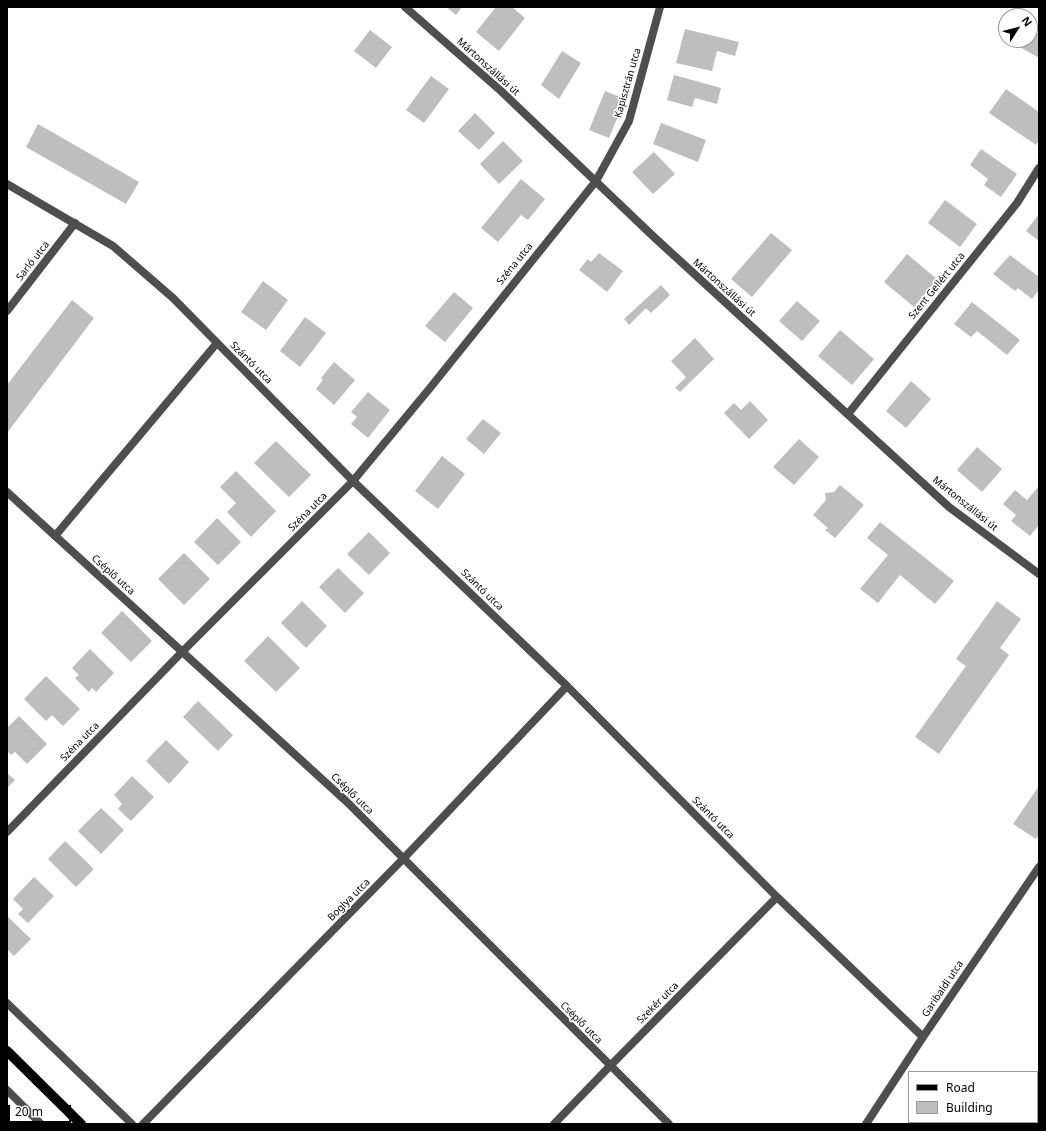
<!DOCTYPE html>
<meta charset="utf-8">
<style>
body{margin:0}
#map{position:relative;width:1046px;height:1131px;overflow:hidden;background:#fff;font-family:"Noto Sans",sans-serif}
canvas{display:block}
.frame{position:absolute;inset:0;border:8px solid #000;pointer-events:none}
.legend{position:absolute;left:908px;top:1071px;width:130px;height:52px;box-sizing:border-box;background:#fff;border:1px solid #999;margin:0;padding:5px 7px;list-style:none;font-size:12px;color:#000}
.legend li{display:flex;align-items:center;gap:8px;height:20px}
.legend b{width:20px;border:1px solid #999}
.north{position:absolute;left:998px;top:8px;width:40px;height:40px;box-sizing:border-box;background:#fff;border:1px solid #999;border-radius:50%;rotate:54deg;font-size:11px;font-weight:700;line-height:16px;text-align:center;color:#000}
.north::after{content:'';display:block;margin:auto;width:14px;height:18px;background:#000;clip-path:polygon(50% 0,100% 100%,50% 72%,0 100%)}
.scale{position:absolute;left:8px;top:1105px;width:63px;height:18px;box-sizing:border-box;border:2px solid #000;border-top:0;padding-left:5px;font-size:12px;line-height:14px;white-space:nowrap;color:#000;-webkit-text-stroke:3px #fff;paint-order:stroke}
</style>
<div id="map">
<canvas width="1046" height="1131"></canvas>
<div class="frame"></div>
<ul class="legend">
<li><b style="height:5px;background:#000"></b>Road</li>
<li><b style="height:11px;background:#bebebe"></b>Building</li>
</ul>
<div class="north">N</div>
<div class="scale">20 m</div>
</div>
<script>
const c = document.querySelector('canvas').getContext('2d');
c.lineJoin = 'round';
function paint(path, color) { c.fillStyle = color; c.fill(path, 'evenodd'); }
const shape = rows => new Path2D(rows.map(r => 'M' + r).join(''));
function trace(path, color, width, dash) { c.strokeStyle = color; c.lineWidth = width; c.lineCap = dash ? 'butt' : 'round'; c.setLineDash(dash || []); c.stroke(path); }
function write(font, color, halo, rows, align = 'center') {
  c.font = font + ' "Noto Sans",sans-serif'; c.lineWidth = 3; c.setLineDash([]); c.textBaseline = 'middle'; c.strokeStyle = halo; c.fillStyle = color; for (const [text, x, y, turn = 0] of rows) {
    c.save(); c.translate(x, y); c.rotate((+turn || 0) * Math.PI / 180); c.textAlign = isNaN(turn) ? turn : align; if (halo) c.strokeText(text, 0, 0); c.fillText(text, 0, 0); c.restore();
  }
}
paint(shape([
 [446,7,462,7,456,15],
 [496,7,512,7,525,18,499,51,476,32],
 [685,29,739,42,735,56,717,51,712,71,676,63],
 [1030,29,1039,34,1039,58,1013,43,1014,40,1030,40],
 [370,30,392,47,376,68,354,51],
 [562,51,581,63,559,99,541,85],
 [674,75,721,88,717,104,695,98,692,107,667,100],
 [431,76,449,89,424,123,406,110],
 [1006,89,1039,112,1039,140,1036,145,989,113],
 [605,91,625,99,609,138,589,130],
 [475,113,495,133,479,150,458,131],
 [661,123,706,140,698,162,653,144],
 [38,124,139,182,126,204,26,147],
 [503,141,523,161,499,184,480,164],
 [981,149,1017,174,1001,197,984,185,988,179,970,165],
 [654,152,675,174,653,194,632,172],
 [521,179,545,199,528,220,521,215,498,242,481,228],
 [945,200,977,224,960,247,928,223],
 [1039,214,1039,241,1026,231],
 [771,233,792,250,752,297,731,279],
 [599,253,623,271,607,292,579,270,588,259,591,262],
 [907,254,937,279,914,307,884,282],
 [1010,255,1039,277,1039,290,1032,299,1018,288,1015,291,993,274],
 [263,281,288,300,266,330,241,312],
 [661,285,670,295,651,313,646,308,629,325,624,319],
 [454,292,473,308,445,342,425,326],
 [72,300,94,318,7,433,7,385],
 [797,301,820,321,802,341,779,321],
 [972,302,1020,340,1007,355,977,331,971,337,954,324],
 [305,317,326,333,300,367,280,351],
 [840,330,874,359,852,385,818,356],
 [695,338,714,359,680,392,675,388,686,377,671,361],
 [334,362,355,380,334,405,316,389,323,380,321,378],
 [911,381,931,399,906,428,886,411],
 [368,392,390,410,368,438,351,424,357,417,351,412],
 [750,401,768,420,749,439,724,413,734,403,741,410],
 [483,419,501,433,484,454,466,439],
 [799,439,819,457,794,485,773,467],
 [276,441,311,475,289,497,254,463],
 [977,447,1002,469,982,492,957,470],
 [442,456,465,474,438,509,415,491],
 [236,471,276,511,251,537,227,512,236,503,220,487],
 [840,485,864,505,835,538,825,530,828,528,813,515,826,500,825,493,834,492],
 [1039,486,1039,525,1030,536,1011,521,1016,515,1003,504,1015,490,1027,500],
 [217,518,241,542,218,565,194,542],
 [880,522,954,581,935,604,900,575,878,603,860,589,888,555,867,538],
 [369,532,390,553,369,575,347,554],
 [184,553,210,579,184,605,158,579],
 [338,568,364,593,345,613,319,587],
 [302,601,327,626,306,648,281,623],
 [997,601,1021,619,1000,648,1009,655,939,754,915,737,966,666,956,659],
 [122,611,152,641,131,662,101,633],
 [268,636,300,668,276,692,244,661],
 [90,649,114,673,96,692,92,688,89,692,75,678,79,675,72,668],
 [46,676,80,709,63,726,52,715,46,721,24,699],
 [198,701,233,735,218,751,183,717],
 [19,716,47,744,27,764,15,752,11,755,7,751,7,728],
 [166,740,189,762,169,784,146,761],
 [7,773,15,780,7,788],
 [132,776,154,797,131,821,118,809,122,804,114,795],
 [1039,786,1039,834,1036,839,1013,824],
 [101,808,124,830,101,854,78,831],
 [65,841,94,869,76,887,48,859],
 [34,877,54,896,28,923,18,914,23,909,13,899],
 [7,916,31,939,14,956,7,949]
]), '#bebebe');
trace(shape([
 [55,536,217,343],
 [7,1003,132,1124]
]), '#4e4e4e', 8);
trace(shape([
 [405,7,501,91,655,238,949,507,1039,574],
 [7,184,113,246,173,298,353,481,567,686,777,897,923,1037],
 [7,311,75,223],
 [848,414,1017,203,1039,168],
 [7,492,347,802,669,1124],
 [7,832,182,652,353,481,430,388,596,181,629,121,660,7],
 [7,1090,41,1124],
 [143,1124,403,859,567,686],
 [554,1124,610,1066,777,897],
 [866,1124,923,1037,1039,867]
]), '#4e4e4e', 8);
trace(shape([
 [7,1051,81,1124]
]), '#000', 10);
write('10px', '#000', '#fff', [
 ["Mártonszállási út",488,67,42],
 ["Kapisztrán utca",628,83,-74],
 ["Sarló utca",33,261,-52],
 ["Széna utca",515,264,-51],
 ["Szent Gellért utca",937,286,-51],
 ["Mártonszállási út",724,288,42],
 ["Szántó utca",251,363,45],
 ["Mártonszállási út",965,504,39],
 ["Széna utca",308,512,-45],
 ["Cséplő utca",113,575,42],
 ["Szántó utca",482,590,44],
 ["Széna utca",80,742,-46],
 ["Cséplő utca",352,794,44],
 ["Szántó utca",713,818,45],
 ["Boglya utca",349,900,-45],
 ["Garibaldi utca",943,989,-56],
 ["Szekér utca",658,1003,-45],
 ["Cséplő utca",581,1023,45]
]);
</script>
